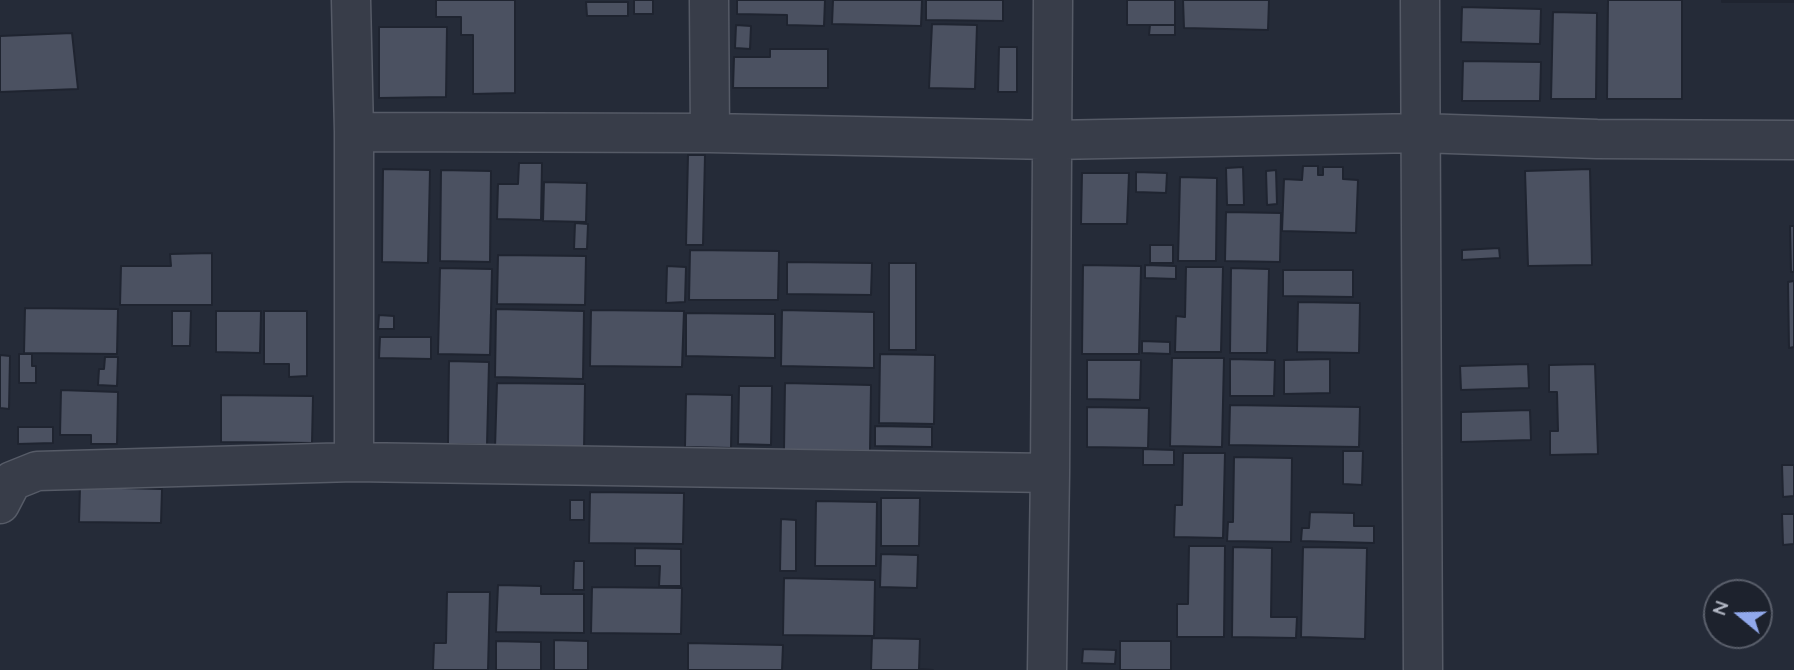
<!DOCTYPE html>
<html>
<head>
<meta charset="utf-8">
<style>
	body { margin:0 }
	#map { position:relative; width:1794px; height:670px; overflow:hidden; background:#252b38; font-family:Quicksand,sans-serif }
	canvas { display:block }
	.north { position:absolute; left:1703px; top:579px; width:70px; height:70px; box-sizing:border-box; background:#1d222d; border:2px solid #595e6a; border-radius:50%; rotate:289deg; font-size:19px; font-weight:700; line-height:28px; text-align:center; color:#b3b8c5 }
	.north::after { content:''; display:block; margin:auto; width:24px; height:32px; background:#91a9ec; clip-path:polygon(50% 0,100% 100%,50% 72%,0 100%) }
</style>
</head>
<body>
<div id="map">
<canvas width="1794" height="670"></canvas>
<div class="north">N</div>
</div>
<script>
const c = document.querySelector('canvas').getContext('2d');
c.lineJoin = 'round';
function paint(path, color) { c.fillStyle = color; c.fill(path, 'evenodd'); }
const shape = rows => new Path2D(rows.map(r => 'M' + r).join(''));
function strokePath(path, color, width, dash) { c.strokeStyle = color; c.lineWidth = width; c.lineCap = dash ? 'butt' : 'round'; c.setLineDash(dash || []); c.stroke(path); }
const building = shape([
	[436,0,515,0,515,93,473,94,473,35,461,35,461,17,436,17,436,0],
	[634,0,653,0,653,14,634,14,634,0],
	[737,0,825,0,824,26,787,25,787,15,737,14,737,0],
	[833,0,922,0,921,26,832,24,833,0],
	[926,0,1003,0,1003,21,926,20,926,0],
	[1127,0,1175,0,1175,25,1127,25,1127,0],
	[1183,0,1269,0,1268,30,1184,28,1183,0],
	[1608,0,1682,0,1682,99,1607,99,1608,0],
	[1722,0,1794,0,1794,2,1722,2,1722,0],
	[586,2,628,2,628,16,587,16,586,2],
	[1462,7,1541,9,1540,44,1461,42,1462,7],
	[1553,12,1597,13,1596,99,1551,99,1553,12],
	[932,24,977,25,975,89,929,88,932,24],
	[736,25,751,26,750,49,735,48,736,25],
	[1150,25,1175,25,1175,35,1149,35,1150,25],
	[379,27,447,27,446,97,379,98,379,27],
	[72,33,78,89,0,92,0,36,72,33],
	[999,47,1017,47,1017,92,998,92,999,47],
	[770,49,828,49,828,88,733,88,734,57,770,57,770,49],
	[1463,61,1541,62,1540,101,1462,101,1463,61],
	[688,155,705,155,703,245,686,245,688,155],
	[519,163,542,163,541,220,497,219,498,184,518,184,519,163],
	[1303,166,1318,166,1318,175,1323,175,1323,167,1343,167,1343,179,1358,180,1356,233,1282,231,1284,179,1302,180,1303,166],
	[1243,167,1244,205,1227,205,1226,168,1243,167],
	[383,169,430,170,428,263,382,262,383,169],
	[1590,169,1592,265,1528,266,1525,171,1590,169],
	[441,170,491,171,490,262,440,261,441,170],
	[1276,170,1277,204,1267,205,1266,171,1276,170],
	[1136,172,1167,173,1166,193,1136,192,1136,172],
	[1082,173,1129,173,1127,224,1081,224,1082,173],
	[1180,177,1217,178,1216,261,1178,261,1180,177],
	[544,182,587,183,586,222,543,221,544,182],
	[1226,212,1281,213,1280,262,1225,261,1226,212],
	[575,223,588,224,587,249,574,249,575,223],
	[1790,226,1794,226,1794,272,1791,272,1790,226],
	[1150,245,1173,245,1173,263,1150,263,1150,245],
	[1499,248,1500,258,1462,260,1462,250,1499,248],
	[690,250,779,251,778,300,689,300,690,250],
	[212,253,212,305,120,305,121,266,171,266,170,254,212,253],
	[498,255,586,256,585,305,497,304,498,255],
	[787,262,872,263,871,295,787,294,787,262],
	[889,263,916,263,916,350,889,350,889,263],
	[1083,265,1141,266,1139,354,1082,354,1083,265],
	[1145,265,1176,266,1176,279,1145,278,1145,265],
	[667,266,686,267,685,302,666,303,667,266],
	[1186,267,1223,267,1221,352,1175,352,1176,316,1185,317,1186,267],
	[440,268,492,269,490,355,438,354,440,268],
	[1231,268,1269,269,1267,353,1230,353,1231,268],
	[1283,270,1353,270,1353,297,1283,296,1283,270],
	[1794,281,1794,347,1789,348,1788,282,1794,281],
	[1298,302,1360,303,1359,353,1297,352,1298,302],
	[25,308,118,309,117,354,24,353,25,308],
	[496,309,584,311,583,379,495,377,496,309],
	[591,310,684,311,682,367,590,366,591,310],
	[782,310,874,312,874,368,781,366,782,310],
	[172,311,191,311,190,346,172,346,172,311],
	[216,311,261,311,260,353,216,352,216,311],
	[264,311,307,311,307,376,289,377,289,364,264,364,264,311],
	[686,313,775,314,775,358,686,356,686,313],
	[379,315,394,316,394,329,378,329,379,315],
	[380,337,431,337,431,359,379,358,380,337],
	[1142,341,1170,342,1170,354,1142,353,1142,341],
	[19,354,32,354,32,366,36,366,36,383,19,383,19,354],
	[880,354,935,355,934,424,879,423,880,354],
	[0,355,10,356,9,409,0,408,0,355],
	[105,357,118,357,117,386,98,385,99,369,104,369,105,357],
	[1172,358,1224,358,1222,447,1170,446,1172,358],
	[1230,359,1275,360,1274,396,1230,396,1230,359],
	[1330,359,1330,393,1284,394,1284,360,1330,359],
	[1087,360,1141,360,1140,400,1087,399,1087,360],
	[449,361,489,362,487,445,448,444,449,361],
	[1528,364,1529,388,1461,390,1460,366,1528,364],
	[1595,364,1598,454,1550,455,1550,431,1558,431,1557,392,1549,392,1549,365,1595,364],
	[497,383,585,384,584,450,495,448,497,383],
	[785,383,871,385,870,451,784,450,785,383],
	[739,386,772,386,771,445,738,444,739,386],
	[61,390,118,392,117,444,91,444,91,435,60,435,61,390],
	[686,394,732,395,731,448,685,447,686,394],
	[221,395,313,396,312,443,221,442,221,395],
	[1230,405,1360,407,1359,447,1229,445,1230,405],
	[1087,407,1149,408,1148,448,1087,447,1087,407],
	[1530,410,1531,440,1461,442,1461,412,1530,410],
	[875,426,932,427,932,447,875,446,875,426],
	[18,427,53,427,53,443,18,444,18,427],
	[1143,449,1174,450,1174,465,1143,465,1143,449],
	[1343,451,1363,451,1362,485,1343,484,1343,451],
	[1183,453,1225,453,1223,538,1174,537,1175,505,1182,505,1183,453],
	[1234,457,1292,458,1291,542,1227,541,1228,522,1233,522,1234,457],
	[1782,465,1794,465,1794,496,1783,497,1782,465],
	[80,487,162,489,161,523,79,522,80,487],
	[590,492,684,493,683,544,589,543,590,492],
	[881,498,920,498,919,546,881,546,881,498],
	[570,500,584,500,584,520,570,520,570,500],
	[816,501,877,502,876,566,815,566,816,501],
	[1310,512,1354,513,1354,526,1374,526,1374,543,1301,541,1302,528,1309,528,1310,512],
	[1782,514,1794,514,1794,544,1783,545,1782,514],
	[781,519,796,520,796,571,780,571,781,519],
	[1189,546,1225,546,1224,637,1177,637,1177,604,1188,604,1189,546],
	[1233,547,1272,548,1271,617,1297,617,1296,638,1232,637,1233,547],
	[1303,547,1367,548,1365,639,1301,637,1303,547],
	[635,548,681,549,681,586,659,586,660,566,635,566,635,548],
	[881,554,918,555,917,588,880,587,881,554],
	[574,561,584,561,584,590,573,590,574,561],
	[784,578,875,580,874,636,783,635,784,578],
	[498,585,541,586,541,594,584,594,584,633,496,632,498,585],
	[592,587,682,588,681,634,591,633,592,587],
	[447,592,490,592,488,670,433,670,434,643,446,643,447,592],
	[872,638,920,639,919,669,933,670,871,670,872,638],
	[554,640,588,641,588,670,554,670,554,640],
	[496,641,541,642,541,670,496,670,496,641],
	[1120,641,1171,641,1171,670,1120,670,1120,641],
	[688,643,783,645,782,670,688,670,688,643],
	[1083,649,1116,650,1115,664,1082,663,1083,649]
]);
const street = shape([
	[351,0,354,132,354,462],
	[709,0,710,133],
	[1420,0,1423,670],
	[354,132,710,133,1052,140,1420,133,1597,139,1794,140],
	[0,504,12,481,37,471,354,462,1050,473],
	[1047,670,1050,473,1053,0]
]);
paint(building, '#4b5161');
strokePath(building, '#1f2430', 2);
strokePath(street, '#565b67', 41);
strokePath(street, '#383d49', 38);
</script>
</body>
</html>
